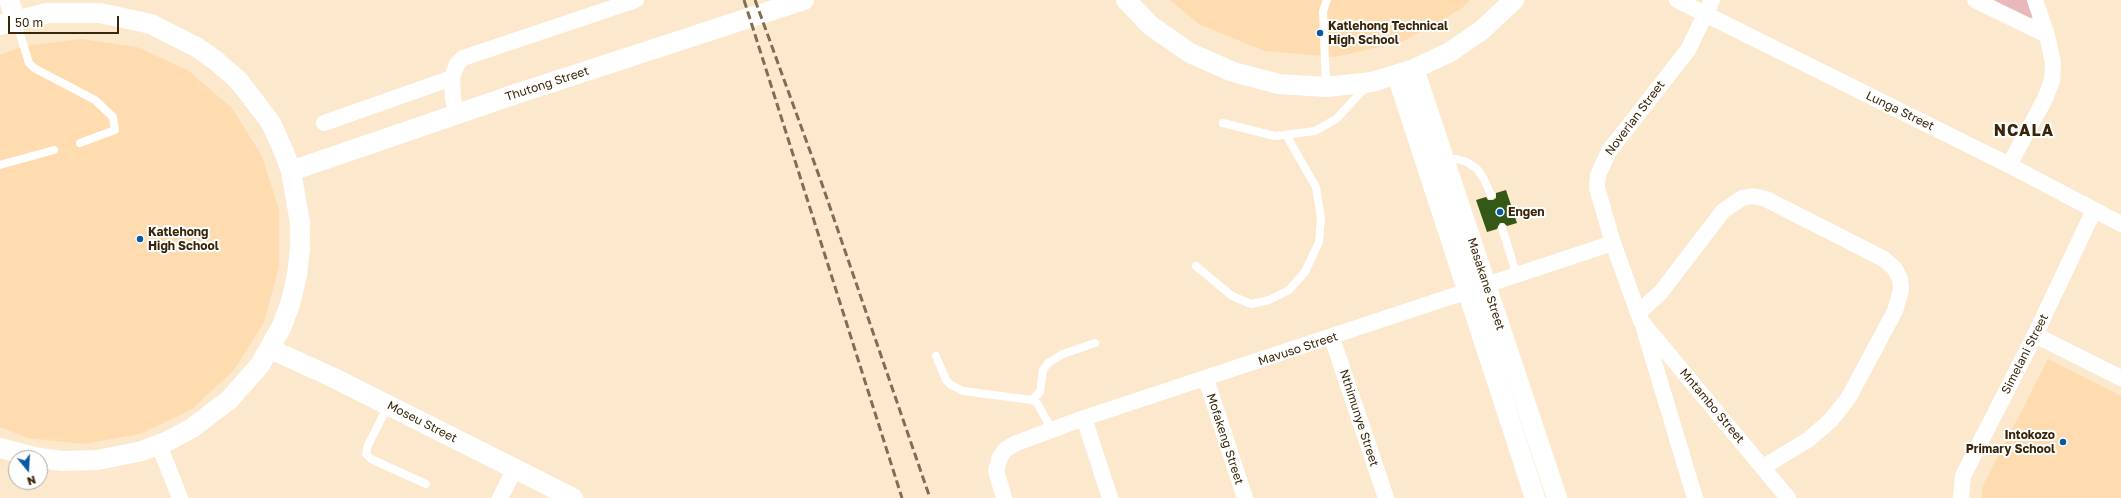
<!DOCTYPE html>
<html>
<head>
<meta charset="utf-8">
<style>
	body { margin:0 }
	#map { position:relative; width:2121px; height:498px; overflow:hidden; background:#fce8cd; font-family:"Golos Text",sans-serif }
	canvas { display:block }
	.north { position:absolute; left:8px; top:450px; width:40px; height:40px; box-sizing:border-box; background:#fff; border:1px solid #b0a89c; border-radius:50%; rotate:162deg; font-size:11px; font-weight:700; line-height:16px; text-align:center; color:#392608 }
	.north::after { content:''; display:block; margin:auto; width:14px; height:18px; background:#0659a7; clip-path:polygon(50% 0,100% 100%,50% 72%,0 100%) }
	.scale { position:absolute; left:8px; top:16px; width:111px; height:18px; box-sizing:border-box; border:2px solid #392608; border-top:0; padding-left:5px; font-size:12px; line-height:14px; white-space:nowrap; color:#392608; -webkit-text-stroke:3px #fff; paint-order:stroke }
</style>
</head>
<body>
<div id="map">
<canvas width="2121" height="498"></canvas>
<div class="north">N</div>
<div class="scale">50 m</div>
</div>
<script>
const c = document.querySelector('canvas').getContext('2d');
c.lineJoin = 'round';
function paint(path, color) { c.fillStyle = color; c.fill(path, 'evenodd'); }
const shape = rows => new Path2D(rows.map(r => 'M' + r).join(''));
function strokePath(path, color, width, dash) { c.strokeStyle = color; c.lineWidth = width; c.lineCap = dash ? 'butt' : 'round'; c.setLineDash(dash || []); c.stroke(path); }
function write(font, color, halo, rows, align = 'center') {
  c.font = font + ' "Golos Text",sans-serif'; c.lineWidth = 4; c.setLineDash([]); c.textBaseline = 'middle'; c.strokeStyle = halo; c.fillStyle = color; for (const [text, x, y, turn = 0] of rows) {
    c.save(); c.translate(x, y); c.rotate((+turn || 0) * Math.PI / 180); c.textAlign = isNaN(turn) ? turn : align; if (halo) c.strokeText(text, 0, 0); c.fillText(text, 0, 0); c.restore();
  }
}
const built = shape([
	[1170,0,1470,0,1461,9,1402,42,1335,57,1264,51,1199,24],
	[81,39,137,47,189,71,232,108,262,156,279,210,279,267,264,322,234,370,192,409,140,434,84,444,28,438,0,427,0,55,24,46],
	[2048,359,2121,396,2121,498,1982,498,1982,488]
]);
const green = shape([
	[1986,0,2030,0,2033,17,2029,19]
]);
const building = shape([
	[1506,190,1517,223,1507,226,1504,223,1500,223,1497,229,1487,232,1476,200,1486,197,1488,200,1493,200,1496,198,1496,193]
]);
const service = shape([
	[16,21,29,63,34,68,95,100,113,117,115,130,80,143],
	[1326,87,1323,11,1327,0],
	[1223,123,1275,136,1315,131,1336,119,1367,86],
	[1445,160,1456,159,1467,162,1477,169,1484,179,1491,195],
	[0,165,54,150],
	[1502,228,1517,276],
	[1196,266,1232,296,1251,304,1269,300,1289,290,1305,272,1319,242,1321,218,1316,187,1286,135],
	[936,356,946,380,951,385,963,391,1032,400,1037,403,1052,430],
	[1032,400,1040,392,1043,370,1048,363,1063,354,1095,343],
	[388,406,368,445,366,454,371,459,426,484]
]);
const minor = shape([
	[1677,0,2009,165,2121,224],
	[1712,0,1688,50,1609,151,1598,175,1597,188,1613,243,1641,321,1788,498],
	[1975,0,2047,35],
	[457,114,453,99,452,78,457,64,463,58,636,0],
	[324,123,452,78],
	[2009,165,2045,99,2052,80,2053,63,2047,35,2035,0],
	[1638,313,1661,292,1723,211,1742,198,1753,196,1766,199,1884,259,1895,269,1900,279,1901,290,1895,311,1849,397,1831,420,1808,440,1763,467],
	[1644,329,1695,498],
	[2035,335,2121,378],
	[1332,338,1386,498],
	[1206,379,1245,498],
	[1084,418,1110,498],
	[159,445,180,498],
	[500,498,515,469],
	[1004,498,996,470,1000,457,1005,450,1014,444,1084,418,1613,243],
	[1961,498,1963,476,2035,335,2094,210]
]);
const tertiary = shape([
	[9,0,16,20],
	[1126,0,1151,26,1190,53,1233,72,1279,84,1326,87,1372,82,1414,69,1450,52,1482,30,1514,0],
	[0,25,47,13,100,13,151,24,198,48,215,60,239,81,271,123,284,152,291,171,300,223,300,249,297,275,291,301,282,326,260,365,229,400,192,428,168,441,142,451,98,460,62,461,40,458],
	[1414,69,1557,498],
	[1397,75,1535,498],
	[291,171,516,94,804,0],
	[270,349,332,377,573,498],
	[0,448,38,458]
]);
const rail = shape([
	[744,0,902,498],
	[755,0,822,184,930,498]
]);
const markers = [
	[1320,33,4,"#0659a7"],
	[1500,212,4,"#0659a7"],
	[140,239,4,"#0659a7"],
	[2063,442,4,"#0659a7"]
];
const poiNames = [
	["Katlehong Technical",1328,26],
	["High School",1328,40],
	["Engen",1508,212],
	["Katlehong",148,232],
	["High School",148,246],
	["Intokozo",2055,435,"right"],
	["Primary School",2055,449,"right"]
];
const streetNames = [
	["Thutong Street",547,84,-18],
	["Lunga Street",1900,111,26],
	["Noverian Street",1635,118,-53],
	["Masakane Street",1486,284,72],
	["Mavuso Street",1298,349,-18],
	["Simelani Street",2025,354,-63],
	["Mntambo Street",1712,406,50],
	["Nthimunye Street",1359,418,72],
	["Moseu Street",422,422,27],
	["Mofakeng Street",1225,439,72]
];
const districtNames = [
	["NCALA",2024,131]
];
paint(built, '#fedcb0');
paint(green, '#e8b8bb');
paint(building, '#345916');
strokePath(service, '#fff', 8);
strokePath(minor, '#fff', 16);
strokePath(tertiary, '#fff', 20);
strokePath(rail, '#816e51', 3, [8, 4]);
for (const [x, y, r, color] of markers) { const dot = new Path2D(); dot.arc(x, y, r, 0, 2 * Math.PI); c.fillStyle = color; c.fill(dot); strokePath(dot, '#fff', 1.5); }
write('bold 12px', '#392608', '#fff', poiNames, 'left');
write('12px', '#392608', '#fff', streetNames);
c.letterSpacing = '1px';
write('bold 16px', '#392608', '#fff', districtNames);
c.letterSpacing = '0px';
</script>
</body>
</html>
